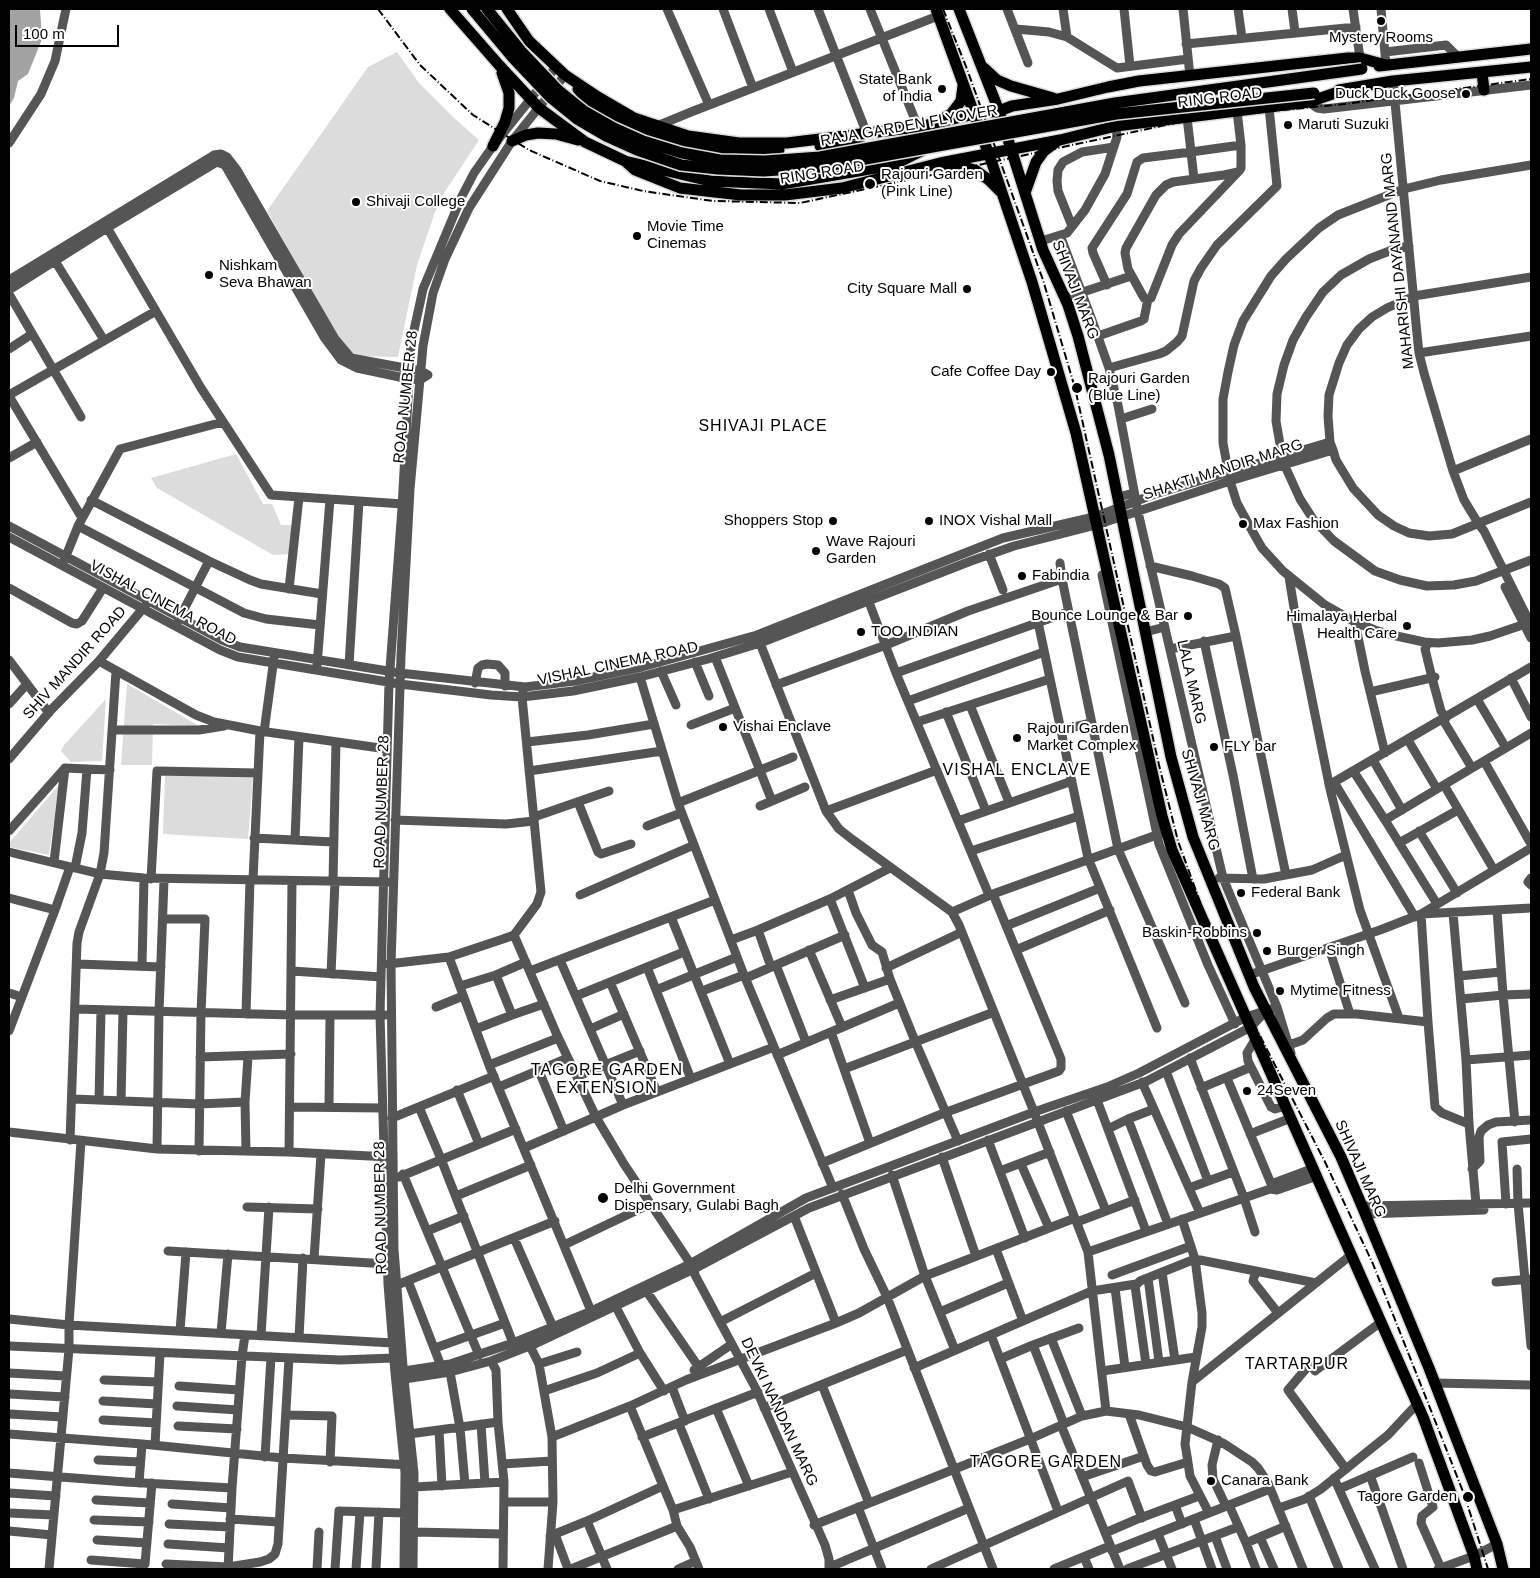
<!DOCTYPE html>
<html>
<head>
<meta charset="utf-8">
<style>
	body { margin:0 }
	#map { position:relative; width:1540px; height:1578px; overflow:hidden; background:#fff; font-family:Arial,sans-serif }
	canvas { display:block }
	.frame { position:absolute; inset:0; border:10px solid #000; pointer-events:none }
	.scale { position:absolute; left:15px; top:25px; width:104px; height:22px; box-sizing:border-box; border:2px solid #000; border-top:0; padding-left:6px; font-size:15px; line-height:18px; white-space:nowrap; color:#000; -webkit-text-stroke:4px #fff; paint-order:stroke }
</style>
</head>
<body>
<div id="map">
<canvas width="1540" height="1578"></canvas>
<div class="frame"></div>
<div class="scale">100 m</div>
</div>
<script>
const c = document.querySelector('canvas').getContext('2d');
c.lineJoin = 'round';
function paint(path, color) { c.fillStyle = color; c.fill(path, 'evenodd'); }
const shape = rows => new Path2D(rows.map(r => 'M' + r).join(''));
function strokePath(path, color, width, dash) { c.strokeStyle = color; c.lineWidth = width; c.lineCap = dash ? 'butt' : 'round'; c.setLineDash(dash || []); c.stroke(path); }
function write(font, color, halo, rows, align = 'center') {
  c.font = font + ' Arial,sans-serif'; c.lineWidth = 4; c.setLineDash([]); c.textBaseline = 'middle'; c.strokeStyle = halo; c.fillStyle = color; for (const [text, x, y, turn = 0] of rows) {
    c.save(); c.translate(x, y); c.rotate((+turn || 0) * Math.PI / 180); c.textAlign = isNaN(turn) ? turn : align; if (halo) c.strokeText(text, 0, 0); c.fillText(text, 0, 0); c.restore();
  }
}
const green = shape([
	[397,52,419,83,453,117,479,140,444,193,435,212,417,265,398,357,355,356,349,352,338,338,267,211,368,67],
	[236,454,263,504,272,504,281,525,294,525,292,554,273,555,157,488,151,478],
	[127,684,199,726,153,724,152,765,121,765],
	[106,699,102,761,71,762,61,751,64,745],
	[165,774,253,778,248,839,163,834],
	[59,785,49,855,9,847,9,843]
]);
const water = shape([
	[9,9,40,9,42,39,28,74,18,81,14,98,9,106]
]);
const minor = shape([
	[667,9,709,105],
	[723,9,753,88],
	[769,9,793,72],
	[818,9,867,134],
	[870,9,918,127],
	[1007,9,1028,63],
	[1063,9,1067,37],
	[1124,9,1130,66],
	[1183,9,1190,76],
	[1238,9,1242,38],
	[1292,9,1295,32],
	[1353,9,1360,58],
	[1381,9,1386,65],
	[1016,29,1049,32,1067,37,1117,68,1188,59],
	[1186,44,1356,27],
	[1385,52,1446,45,1458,57],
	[1393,81,1417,334,1419,353,1424,373,1453,471,1464,500,1478,523,1484,531,1531,625],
	[1309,102,1317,108,1324,109,1531,85],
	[1237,111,1241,145,1241,168,1240,170,1179,234,1172,245,1151,298,1147,300,1144,298,1128,269,1125,253,1126,248,1156,195,1166,185,1173,182,1224,175,1238,172],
	[657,126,691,112,938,16],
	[9,143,41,94,55,61,66,9],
	[1531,165,1441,180,1404,189,1338,215,1319,228,1286,259,1271,276,1243,321,1234,345,1228,372,1223,399,1223,443,1230,481,1237,503,1250,527,1262,548,1283,571,1325,605,1355,622,1375,630,1392,635,1424,642,1438,643,1472,640,1490,636,1531,622],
	[1194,179,1191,152,1241,145],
	[105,224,201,388,271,495,403,504],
	[1072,226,1058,191,1057,181,1058,170,1063,162,1082,152,1114,147],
	[1060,235,1092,320,1109,368,1118,405,1138,512,1223,878,1277,1007,1291,1053],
	[1041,241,1067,233,1085,210,1105,174,1117,137,1116,126],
	[55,261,104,340],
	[1531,277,1414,296,1387,308,1372,317,1359,329,1347,345,1339,363,1329,395,1328,416,1330,442,1333,450,1336,460,1353,488,1378,515,1394,526,1409,533,1429,536,1452,534,1531,502],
	[9,280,214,155,221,154,227,157,237,170,335,339,351,358,421,371,428,375,420,380,409,379,357,368,341,360,324,337,229,172,225,165,217,162,107,228,9,290],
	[1107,285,1093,253,1092,248,1127,194,1137,162,1143,158,1191,152,1187,117],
	[9,294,81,417],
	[1065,298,1131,276],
	[1098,336,1141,321,1144,319,1148,299],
	[9,349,32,334],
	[1419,353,1531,336],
	[1109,368,1159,354,1166,351,1177,342,1182,336,1194,281,1201,268,1217,245,1277,186,1269,107],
	[9,395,156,311],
	[9,396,82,518],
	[1121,419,1152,409],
	[1282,456,1276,421,1277,394,1284,365,1293,340,1306,317,1323,292,1341,275,1369,259,1392,250,1409,246],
	[9,458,37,442],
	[1284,464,1300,499,1313,519,1334,541,1375,571,1400,580,1427,586,1454,585,1476,581,1531,560],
	[1453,471,1531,439],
	[1118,497,1134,493],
	[91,500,209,561,250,580,261,584,322,594],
	[9,526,222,640,240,647,400,673,525,687,575,681,642,667,757,635,1003,538,1094,517,1155,494,1330,442],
	[78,526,244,613,266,619,320,625],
	[9,537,220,650,238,657,400,684,491,695,522,697,573,691,640,677,708,659,760,643,971,561,1014,546,1096,525,1230,481,1333,450],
	[989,554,1003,590],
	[64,561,78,526,120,449,223,422],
	[1060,563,1062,579],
	[1150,566,1192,576,1219,584,1225,588,1236,636],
	[1102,575,1159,844,1208,965,1235,1024],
	[1289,577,1296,620,1330,789,1360,910,1399,1018],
	[1505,587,1531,638],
	[9,588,72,623,77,624,82,621,103,588],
	[289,589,299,497],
	[867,597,896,673,989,895],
	[1038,622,1088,858,1157,1028],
	[1355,622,1365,671,1385,753],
	[177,623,209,561],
	[1145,632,1165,627],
	[758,638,826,811,839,829,853,840,952,912,959,925,1034,1112,1088,1252,1106,1411],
	[1204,641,1233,775,1253,879],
	[1427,645,1425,649,1432,678,1441,711,1446,718],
	[1170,649,1236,636,1286,875],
	[715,657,772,801],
	[9,660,49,713],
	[99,661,196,715,214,722,260,731,387,749],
	[695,662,709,696],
	[349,665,359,501],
	[317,666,330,499],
	[661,671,676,705],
	[896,673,1068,612],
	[640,677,678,803,744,975,833,1188],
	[1511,678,1531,717],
	[475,683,478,668,482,665,487,664,498,665,505,673,505,686],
	[776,685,886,645,968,611,1062,579,1118,849,1185,1003],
	[1370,692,1435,677],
	[1477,699,1506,748],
	[908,701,1044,652],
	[9,704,27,684],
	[970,705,1009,802],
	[946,712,986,811],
	[1443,720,1472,768],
	[917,722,1050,679],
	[691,725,735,708],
	[113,730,199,730,224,726],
	[1061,730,1091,723],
	[264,732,274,658],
	[1408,740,1437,789],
	[527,742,588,735,654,724],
	[9,759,51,710,99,661,145,606],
	[1373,760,1402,810],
	[1484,761,1531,844],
	[529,771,662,751],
	[1354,772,1385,820],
	[1334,782,1415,917],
	[1329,785,1531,667],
	[1444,785,1494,870],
	[578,802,598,852,601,854,631,844],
	[678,803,793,757],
	[760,806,805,787],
	[826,811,937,770],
	[534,817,609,791],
	[395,820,506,824,534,821],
	[958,821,1072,781],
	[647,826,681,813],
	[9,831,65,768],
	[1419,831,1457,893],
	[254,838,333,842],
	[295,840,299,737],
	[1399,843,1458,810],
	[971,851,1079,816],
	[9,852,100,874,144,878,388,882],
	[54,862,65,768,110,770],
	[75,868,82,833,87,769],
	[1219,878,1264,879,1312,870,1346,855],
	[1531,878,1528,882,1531,885],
	[151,879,157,771,257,773],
	[253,880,260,731],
	[333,881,336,742],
	[848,890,856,913,872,945,882,952,890,979,915,1041,958,1141],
	[580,895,694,845],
	[9,898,55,910],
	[830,899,865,988],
	[1437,904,1385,820,1531,733],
	[1497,910,1503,995,1515,1122],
	[952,912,993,894,1162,833],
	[1453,913,1466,1060,1469,1124,1476,1204],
	[671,917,730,1064],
	[163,919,205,919,201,1013,199,1151],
	[1006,926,1100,888],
	[758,930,771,967],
	[514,935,557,1035,596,1117,624,1164,694,1269,695,1275,756,1389,825,1545,829,1559,829,1569],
	[731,940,758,930,830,899,890,868],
	[1329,948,1350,1014],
	[809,950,842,1027],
	[1016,950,1110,910],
	[449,957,489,1065,591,1311],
	[560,960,623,1105],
	[77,964,161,967],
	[388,964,449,957,503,939,514,935,537,904,541,892,522,697,523,692],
	[776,965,806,1042],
	[142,966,144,878],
	[647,967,691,1079],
	[886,968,962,932],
	[292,971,381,977],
	[530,971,715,900],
	[331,974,335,881],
	[1249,975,1380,930,1421,914,1531,908],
	[1459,976,1501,972],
	[746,978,845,935],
	[610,982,657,1092],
	[460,986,496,975],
	[656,990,737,957],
	[702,991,744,975],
	[9,993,22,997],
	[576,996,684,952],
	[1461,999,1503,995,1531,994],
	[830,1000,890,979],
	[436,1007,463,996],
	[76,1009,292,1015,385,1015],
	[246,1014,250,880],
	[512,1015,544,1004],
	[1428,1022,1421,914,1531,848],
	[476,1029,512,1015,496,975,526,962],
	[590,1029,624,1014],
	[9,1031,55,910,70,867],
	[1256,1038,1247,1053,1248,1061,1271,1107,1275,1109,1286,1106],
	[1289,1045,1303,1040,1327,1018,1334,1014,1357,1014,1428,1022,1435,1107,1442,1113,1469,1124],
	[777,1055,831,1032],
	[200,1057,291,1054],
	[1190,1058,1244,1198,1255,1232],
	[1466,1060,1531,1055],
	[489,1065,558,1038],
	[844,1069,831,1032,899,1003],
	[539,1071,564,1131],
	[1166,1071,1208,1181],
	[578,1076,640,1051],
	[1227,1078,1272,1186],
	[1142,1082,1200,1213],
	[499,1087,568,1058],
	[1201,1088,1251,1067],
	[457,1090,479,1144],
	[73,1099,199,1104,245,1102],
	[99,1100,101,1010],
	[1097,1100,1146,1231],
	[121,1101,123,1011],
	[290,1107,382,1108],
	[329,1107,330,1015],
	[419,1107,441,1159,513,1343],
	[1154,1109,1128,1119,1168,1224],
	[1066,1111,1106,1211],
	[392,1118,494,1076],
	[1108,1129,1128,1119],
	[9,1132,157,1149,289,1152,390,1157],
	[1250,1134,1291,1118],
	[70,1140,77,943,79,932,100,874,104,853,116,671],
	[988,1140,1025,1238],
	[870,1143,844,1069,994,1012],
	[524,1148,623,1105,774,1047],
	[157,1149,159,1012,164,880],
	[246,1151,245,1102,248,1057],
	[289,1152,292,881],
	[942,1157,976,1256],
	[822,1163,944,1113,1059,1071,1061,1068,1061,1059,993,894],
	[1021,1164,1049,1228],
	[1472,1169,1480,1161,1479,1137,1481,1131,1488,1125,1496,1122,1531,1120],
	[1517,1169,1518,1203,1531,1346],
	[1000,1171,1050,1152],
	[403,1174,479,1355],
	[892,1175,925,1276,955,1350],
	[399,1177,516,1129],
	[1189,1188,1233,1172],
	[1270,1189,1274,1183,1314,1168],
	[842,1194,864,1249,887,1297,993,1569],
	[456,1196,531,1165],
	[1506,1204,1502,1142,1531,1139],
	[1362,1206,1531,1203],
	[247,1207,318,1209],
	[1365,1214,1484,1210],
	[794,1216,836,1323],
	[1182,1219,1195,1259,1202,1313,1202,1327,1192,1382],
	[1077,1222,1135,1200],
	[427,1231,464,1216],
	[514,1238,553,1327],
	[564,1245,650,1204],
	[996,1249,1023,1321],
	[168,1251,388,1264],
	[1088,1252,1270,1189,1277,1190,1317,1176],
	[314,1259,321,1154],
	[1256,1271,1253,1281,1278,1313],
	[1162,1272,1175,1360],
	[1112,1275,1191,1246],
	[1148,1278,1159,1362],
	[408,1281,441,1366],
	[1496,1282,1531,1279],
	[397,1285,555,1221],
	[1115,1288,1125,1367],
	[647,1292,698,1366],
	[616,1307,640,1353,664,1391],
	[940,1312,1008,1283],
	[9,1319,69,1325,81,1141],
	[720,1322,816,1273],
	[180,1331,186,1252],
	[221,1333,228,1254],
	[991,1335,1058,1511],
	[261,1336,269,1207],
	[299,1338,303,1258],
	[1051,1338,1082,1416],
	[1033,1345,1079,1328],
	[9,1346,340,1360,394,1358],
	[530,1346,539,1364],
	[435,1348,505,1323],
	[1000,1359,1033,1345,1064,1424],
	[491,1361,496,1370,498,1422,504,1482,503,1569],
	[1146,1364,1135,1286,1140,1281,1195,1259,1316,1283],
	[914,1368,1092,1291,1136,1284],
	[694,1370,732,1344],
	[1102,1371,1196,1357],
	[397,1372,450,1364,513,1343,587,1313,690,1264,806,1198,1034,1112,1107,1087,1139,1073,1246,1017,1277,1007],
	[450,1372,460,1428,465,1484],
	[9,1373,66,1376],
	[104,1380,158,1382],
	[398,1380,450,1372,491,1361,537,1343,694,1269,809,1208,1147,1081,1251,1027,1264,1013],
	[1434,1383,1531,1385],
	[822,1385,869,1503],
	[179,1386,239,1390],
	[672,1387,685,1421],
	[544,1391,597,1373,640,1353],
	[9,1394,65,1397],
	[103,1401,157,1404],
	[177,1406,238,1410],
	[630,1406,686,1380,836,1323,859,1313,925,1276,1075,1218],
	[716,1408,749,1486],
	[764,1408,907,1350],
	[9,1414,63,1417],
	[1129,1414,1147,1465,1151,1471,1155,1472,1188,1462],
	[286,1415,332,1416,330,1462],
	[103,1420,156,1423],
	[481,1424,485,1483],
	[679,1424,709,1499],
	[1061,1425,1120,1569],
	[178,1426,237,1429],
	[439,1430,442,1486],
	[9,1434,142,1444,283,1458,410,1465],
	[409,1434,498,1422],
	[552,1437,630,1406,673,1510,677,1526,690,1547,699,1569],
	[642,1437,758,1392],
	[1218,1440,1212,1465,1213,1479,1226,1506],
	[155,1445,160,1353],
	[265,1457,271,1357],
	[98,1460,140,1462],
	[1419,1463,1433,1507,1422,1516,1421,1523,1441,1568],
	[502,1464,552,1461],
	[1346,1469,1288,1390,1310,1364,1315,1371,1381,1322],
	[9,1473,126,1482,232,1488],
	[1370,1475,1403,1569],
	[1082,1477,1144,1456],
	[1334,1478,1375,1569],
	[139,1483,142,1444],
	[414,1487,504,1482],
	[1339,1489,1413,1457],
	[9,1493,56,1496],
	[1309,1496,1339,1569],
	[96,1500,150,1503],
	[504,1502,553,1502],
	[172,1504,231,1508],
	[1175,1505,1182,1524],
	[1229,1505,1246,1543,1286,1526],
	[858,1507,882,1569],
	[1279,1508,1305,1499,1321,1489,1388,1435,1417,1404],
	[673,1510,792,1472],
	[9,1513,54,1515],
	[1209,1513,1190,1476,1187,1456,1185,1444,1192,1382,1351,1255],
	[230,1519,279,1522],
	[1194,1519,1212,1569],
	[94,1520,149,1522],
	[587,1521,607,1569],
	[169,1524,230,1527],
	[814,1525,1030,1439,1082,1416,1106,1411,1139,1415,1187,1427,1223,1443,1252,1462,1258,1468,1268,1483,1303,1569],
	[9,1531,52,1535],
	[414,1532,503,1534],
	[1105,1533,1135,1520,1199,1496],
	[555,1534,568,1569],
	[1158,1534,1172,1569],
	[550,1536,587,1521,663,1486],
	[1215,1536,1227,1569],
	[1260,1537,1274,1569],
	[97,1540,147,1543],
	[1246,1543,1256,1569],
	[168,1544,229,1548],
	[1112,1551,1270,1489],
	[1084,1557,1089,1569],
	[91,1560,145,1564,152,1483],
	[166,1564,228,1567,260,1562,269,1559,275,1554,278,1544,289,1358],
	[830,1567,969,1508],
	[49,1569,69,1349,69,1325,393,1343],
	[228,1569,232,1488,242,1356,245,1335],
	[317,1569,319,1532],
	[335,1569,339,1511,405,1513],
	[356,1569,360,1512],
	[376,1569,379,1512],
	[404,1569,405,1472,395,1373,388,1284,380,1015,389,682,402,508,411,344,423,289,461,198,474,173,493,146,556,67],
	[413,1569,414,1473,404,1379,394,1249,391,964,401,656,410,489,423,346,433,293,445,259,469,208,512,141,565,75],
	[548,1569,553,1502,552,1437,539,1364,577,1352],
	[571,1569,677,1526],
	[678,1569,696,1561],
	[931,1569,1128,1481,1142,1518],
	[1054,1569,1110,1546],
	[1127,1569,1238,1527],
	[1438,1569,1474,1556,1497,1544]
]);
const major = shape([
	[450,9,499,65,539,108,585,142,625,161,635,170,680,188,741,195,785,195,842,188,940,163,1060,140,1116,126,1309,102,1347,89],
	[507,9,529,41,565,75,598,97,634,118,688,136,739,143,787,143,918,127,975,114,999,111,1012,106,1058,99,1108,87,1139,81,1348,58,1360,58,1386,65],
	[936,9,992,163,1032,282,1076,433,1162,816,1172,850,1423,1417,1474,1556,1477,1569],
	[959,9,999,111,1043,250,1068,305,1078,336,1109,455,1171,757,1193,837,1254,987,1341,1157,1362,1206,1429,1368,1497,1544,1503,1569],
	[1379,66,1531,49],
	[984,68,997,80,1011,86,1053,98],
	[1482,72,1484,90],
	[578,89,589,102,613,116,666,139,697,146,728,151,779,150],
	[1339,90,1393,81,1531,67],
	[942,119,951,114,961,101,963,86],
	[512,141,526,135,538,133,556,134,578,140],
	[493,146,505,122,509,108,509,93,502,73],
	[820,146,835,145,863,147],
	[629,162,710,181,782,184,893,165,921,151],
	[946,165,960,166,975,170,989,180,1000,191],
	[1025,193,1036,162,1044,151,1056,142]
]);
const rail = shape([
	[378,9,420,65,473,115,529,150,600,181,643,191,713,201,800,203,1199,118,1345,104,1531,79],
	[943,9,967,69,1043,280,1075,388,1159,765,1178,841,1204,913,1242,1001,1325,1162,1373,1264,1464,1494,1488,1569]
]);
const majorBridge = shape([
	[472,9,513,58,550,97,577,119,606,136,637,150,681,165,718,169,764,171,821,167,1116,114,1314,93],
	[487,9,521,51,558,90,584,111,614,128,643,141,682,153,720,160,765,161,820,157,1115,103,1362,69]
]);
const markers = [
	[1381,21,5,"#000"],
	[942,89,5,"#000"],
	[1466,94,5,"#000"],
	[1288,125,5,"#000"],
	[870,184,6,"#000"],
	[356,202,5,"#000"],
	[637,236,5,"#000"],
	[209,275,5,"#000"],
	[967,289,5,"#000"],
	[1051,372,5,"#000"],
	[1077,388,6,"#000"],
	[833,521,5,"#000"],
	[929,521,5,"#000"],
	[1243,524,5,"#000"],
	[816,551,5,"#000"],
	[1022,576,5,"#000"],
	[1188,616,5,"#000"],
	[1407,626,5,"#000"],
	[861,632,5,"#000"],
	[723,727,5,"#000"],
	[1017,738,5,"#000"],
	[1214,747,5,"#000"],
	[1241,893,5,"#000"],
	[1257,933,5,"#000"],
	[1267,951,5,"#000"],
	[1280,991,5,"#000"],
	[1247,1091,5,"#000"],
	[603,1198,6,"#000"],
	[1211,1481,5,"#000"],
	[1468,1497,6,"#000"]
];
const poiNames = [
	["Mystery Rooms",1381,38,"center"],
	["State Bank",932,80,"right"],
	["of India",932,97,"right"],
	["Duck Duck Goose",1456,94,"right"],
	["Maruti Suzuki",1298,125],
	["Rajouri Garden",881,175],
	["(Pink Line)",881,192],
	["Shivaji College",366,202],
	["Movie Time",647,227],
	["Cinemas",647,244],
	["Nishkam",219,266],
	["Seva Bhawan",219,283],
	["City Square Mall",957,289,"right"],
	["Cafe Coffee Day",1041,372,"right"],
	["Rajouri Garden",1088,379],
	["(Blue Line)",1088,396],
	["Shoppers Stop",823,521,"right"],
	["INOX Vishal Mall",939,521],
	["Max Fashion",1253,524],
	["Wave Rajouri",826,542],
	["Garden",826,559],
	["Fabindia",1032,576],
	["Bounce Lounge & Bar",1178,616,"right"],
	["Himalaya Herbal",1397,617,"right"],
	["Health Care",1397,634,"right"],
	["TOO INDIAN",871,632],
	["Vishai Enclave",733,727],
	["Rajouri Garden",1027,729],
	["Market Complex",1027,746],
	["FLY bar",1224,747],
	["Federal Bank",1251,893],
	["Baskin-Robbins",1247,933,"right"],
	["Burger Singh",1277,951],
	["Mytime Fitness",1290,991],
	["24Seven",1257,1091],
	["Delhi Government",614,1189],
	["Dispensary, Gulabi Bagh",614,1206],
	["Canara Bank",1221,1481],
	["Tagore Garden",1457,1497,"right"]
];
const streetNames = [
	["RING ROAD",1220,98,-7],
	["RAJA GARDEN FLYOVER",909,126,-10],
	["RING ROAD",822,173,-9],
	["MAHARISHI DAYANAND MARG",1398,261,-96],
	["SHIVAJI MARG",1075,290,69],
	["ROAD NUMBER 28",406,397,-84],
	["SHAKTI MANDIR MARG",1223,470,-18],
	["VISHAL CINEMA ROAD",163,603,28],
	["SHIV MANDIR ROAD",75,663,-48],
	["VISHAL CINEMA ROAD",618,664,-12],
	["LALA MARG",1191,682,77],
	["SHIVAJI MARG",1200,800,74],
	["ROAD NUMBER 28",382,802,-88],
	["SHIVAJI MARG",1360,1169,66],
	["ROAD NUMBER 28",381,1208,-91],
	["DEVKI NANDAN MARG",779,1412,65]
];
const neighbourhoodNames = [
	["SHIVAJI PLACE",763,427],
	["VISHAL ENCLAVE",1017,771],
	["TAGORE GARDEN",607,1071],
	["EXTENSION",607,1089],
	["TARTARPUR",1297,1365],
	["TAGORE GARDEN",1046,1463]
];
paint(green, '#dcdcdc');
paint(water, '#a3a3a3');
strokePath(major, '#dbdbdb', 14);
strokePath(minor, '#555', 9);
strokePath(major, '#000', 11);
strokePath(rail, '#000', 2, [8, 2.5, 1, 2.5]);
strokePath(majorBridge, '#dbdbdb', 14, []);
strokePath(majorBridge, '#000', 11);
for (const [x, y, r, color] of markers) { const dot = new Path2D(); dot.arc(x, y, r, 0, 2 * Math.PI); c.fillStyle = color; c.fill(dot); strokePath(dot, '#fff', 2); }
write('15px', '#000', '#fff', poiNames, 'left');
write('15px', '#000', '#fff', streetNames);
c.letterSpacing = '1px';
write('16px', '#000', '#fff', neighbourhoodNames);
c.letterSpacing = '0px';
</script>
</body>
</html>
